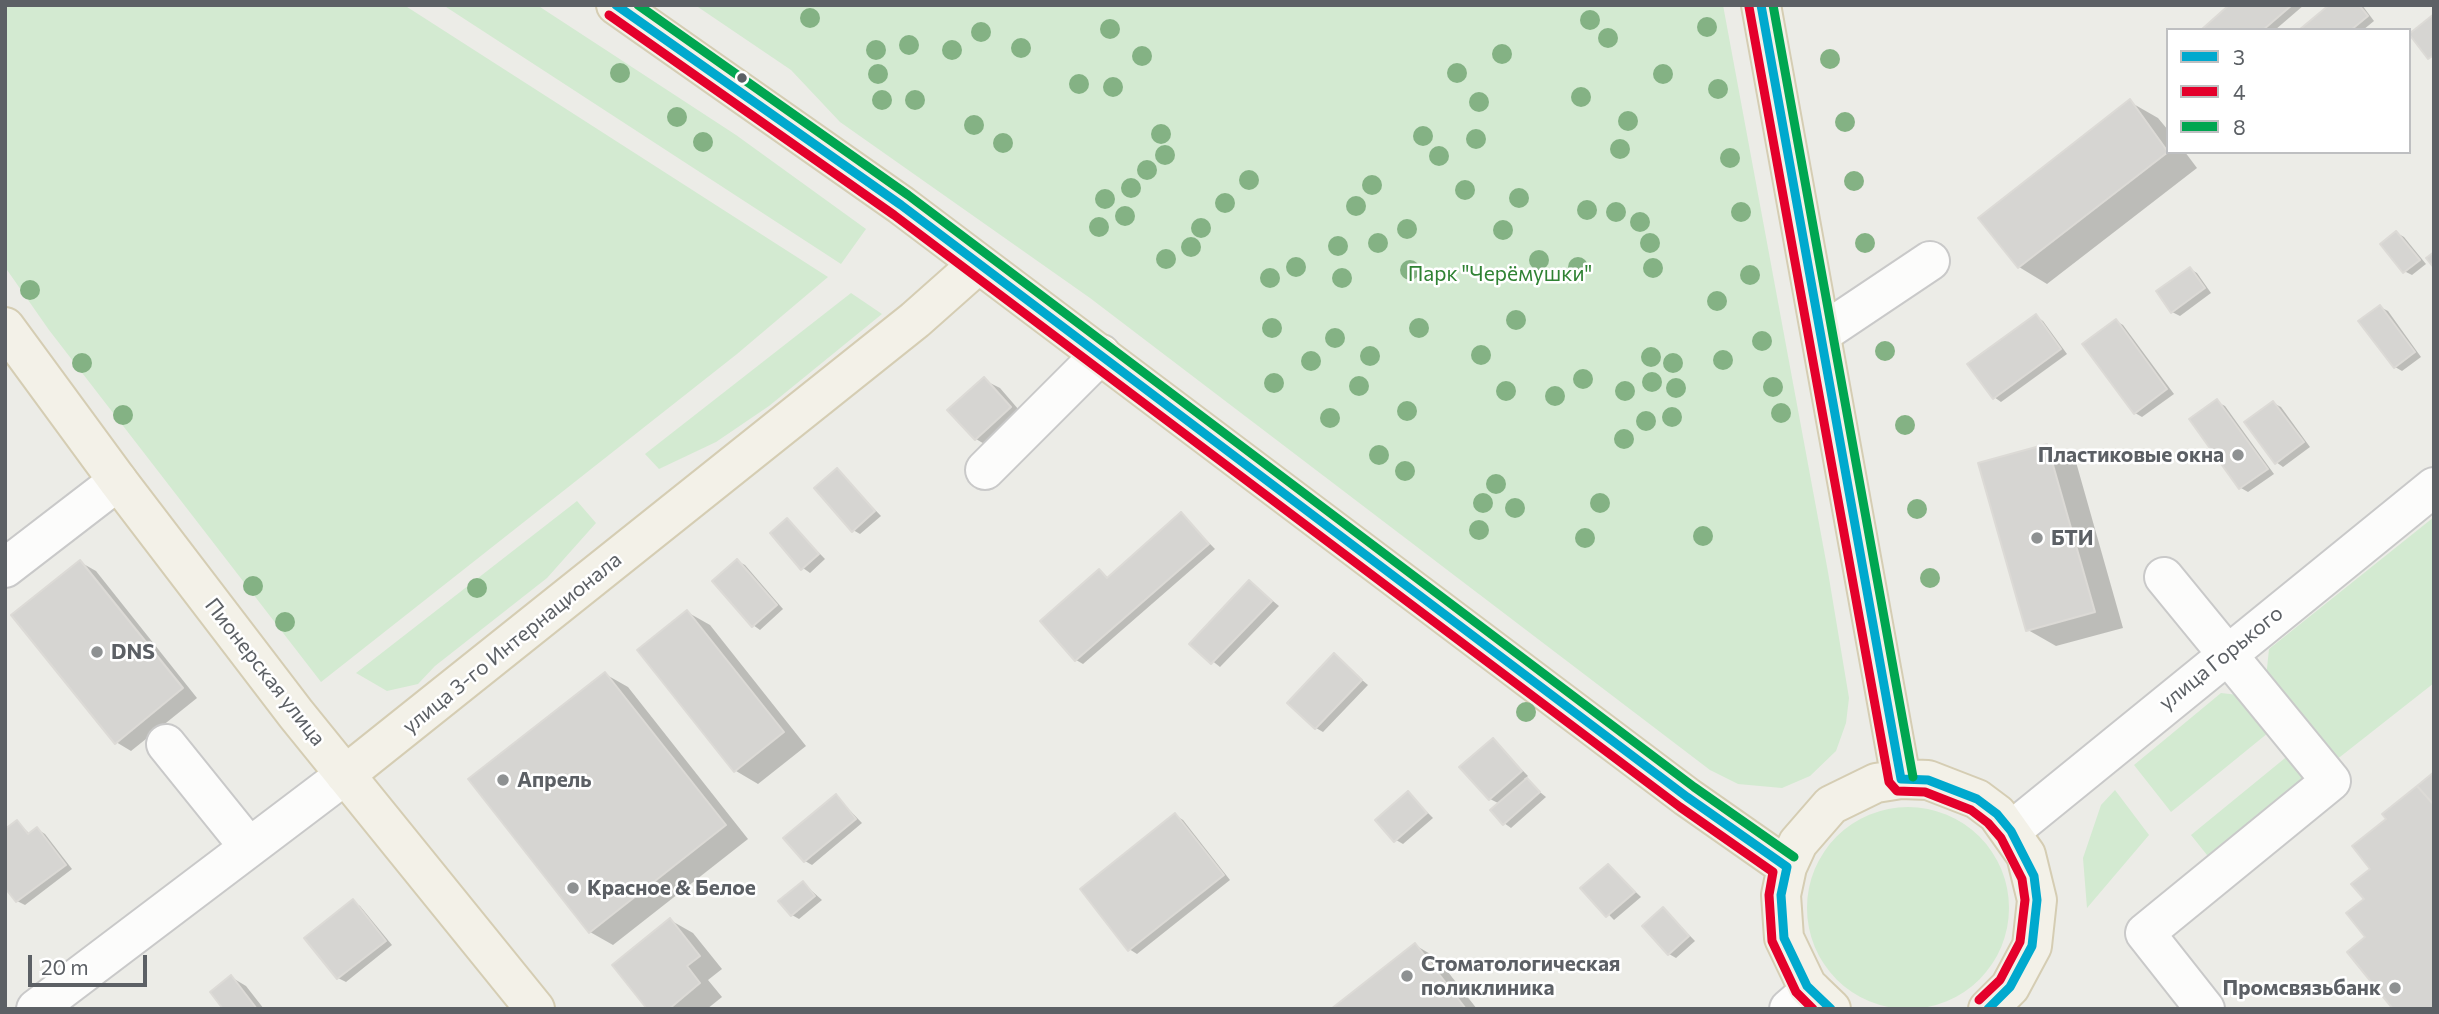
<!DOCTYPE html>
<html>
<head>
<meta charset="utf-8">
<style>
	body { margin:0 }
	#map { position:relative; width:2439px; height:1014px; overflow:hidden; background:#ecece7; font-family:Commissioner,sans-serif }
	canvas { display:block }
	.frame { position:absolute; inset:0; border:7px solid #5c6065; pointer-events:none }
	.legend { position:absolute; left:2166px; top:28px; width:245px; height:126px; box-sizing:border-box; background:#fff; border:2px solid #bebfc1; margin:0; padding:9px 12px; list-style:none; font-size:21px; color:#5c6065 }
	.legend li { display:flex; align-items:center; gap:14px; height:35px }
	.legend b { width:35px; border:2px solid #bebfc1 }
	.scale { position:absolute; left:28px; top:955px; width:119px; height:32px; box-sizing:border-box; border:4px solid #5c6065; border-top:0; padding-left:9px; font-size:21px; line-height:24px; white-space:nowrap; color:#5c6065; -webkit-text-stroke:5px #fff; paint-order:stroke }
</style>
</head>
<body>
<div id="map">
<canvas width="2439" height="1014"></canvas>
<div class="frame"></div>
<ul class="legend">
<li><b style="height:9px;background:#00a9ce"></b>3</li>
<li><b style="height:9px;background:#e4002b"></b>4</li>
<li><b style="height:9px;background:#00a651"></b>8</li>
</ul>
<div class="scale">20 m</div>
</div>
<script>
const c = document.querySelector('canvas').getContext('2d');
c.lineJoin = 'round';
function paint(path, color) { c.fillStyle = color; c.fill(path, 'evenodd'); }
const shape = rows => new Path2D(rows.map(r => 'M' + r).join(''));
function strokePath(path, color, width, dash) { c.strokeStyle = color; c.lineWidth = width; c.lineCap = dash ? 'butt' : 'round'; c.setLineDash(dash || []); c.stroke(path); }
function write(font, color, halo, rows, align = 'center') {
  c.font = font + ' Commissioner,sans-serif'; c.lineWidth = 5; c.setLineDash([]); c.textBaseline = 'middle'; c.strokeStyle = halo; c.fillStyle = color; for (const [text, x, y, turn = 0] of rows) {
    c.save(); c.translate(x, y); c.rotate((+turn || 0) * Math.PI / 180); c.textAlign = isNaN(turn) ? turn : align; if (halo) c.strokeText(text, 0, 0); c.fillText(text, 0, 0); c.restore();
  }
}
const green = shape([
	[5,5,404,5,828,277,737,354,321,682,49,330,5,267],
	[443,5,537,5,736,135,866,229,841,264],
	[695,5,1723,5,1828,572,1849,698,1846,723,1836,751,1810,776,1782,788,1738,784,1710,770,1090,298,840,122,791,70],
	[851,293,882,314,769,406,716,442,659,469,645,454],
	[577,501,596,523,547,578,435,666,418,684,387,691,356,673],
	[2434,517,2434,683,2331,764,2266,678,2269,649],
	[2221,693,2247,696,2279,724,2171,812,2134,765],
	[2301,745,2305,775,2300,787,2211,860,2191,835],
	[2115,790,2149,835,2087,908,2083,858,2101,805],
	'1807 908a101 101 0 1 1 202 0a101 101 0 1 1-202 0Z'
]);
const shadow = shape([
	[2231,5,2304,5,2275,30,2203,30],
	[2332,5,2362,5,2374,21,2363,30,2302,30],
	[2130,102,2158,118,2168,130,2168,152,2185,152,2197,168,2047,284,2019,267],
	[2397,233,2404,237,2426,264,2412,275,2404,271],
	[2190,269,2197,273,2211,293,2180,316,2172,312],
	[2380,307,2388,311,2421,357,2402,371,2395,367],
	[2036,316,2043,321,2067,354,2001,402,1994,397],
	[2116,321,2123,325,2174,394,2142,417,2135,413],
	[984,380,1000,388,1025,417,991,448,976,439],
	[2217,402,2225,406,2274,474,2248,492,2241,488],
	[2273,403,2281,407,2310,447,2283,467,2276,462],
	[2047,446,2076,462,2123,628,2056,646,2028,630],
	[837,470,881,516,860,534,853,530],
	[1182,515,1215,549,1083,664,1076,660,1099,571,1109,578],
	[787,520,825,559,810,573,803,568],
	[737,561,745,565,783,609,760,630,753,625],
	[80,562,96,571,197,698,131,751,116,742],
	[1250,582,1279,606,1220,667,1191,644],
	[687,612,710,625,806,746,758,784,736,771,639,650],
	[1334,656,1368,685,1323,732,1316,728],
	[605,674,628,687,748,839,613,945,590,932],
	[1493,740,1528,776,1524,779,1546,797,1511,828,1504,823,1500,804,1490,799],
	[1408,793,1433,818,1403,844,1396,840],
	[836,796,862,823,812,865,805,861],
	[1175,815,1183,820,1230,880,1137,954,1129,949],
	[17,822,31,835,37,829,45,834,72,869,25,905,17,901],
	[1609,866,1641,897,1614,920,1583,888],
	[803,883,822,900,799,919,792,915],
	[353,902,360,906,392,945,346,982,338,978,307,939],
	[1664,909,1695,941,1676,958,1669,954],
	[670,920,693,933,722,969,708,980,722,997,707,1009,649,1009],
	[1415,945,1437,958,1477,1009,1334,1009],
	[231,977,246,986,264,1009,225,1009]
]);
const building = shape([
	[2229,5,2292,5,2263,30,2201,30,2229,5],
	[2329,5,2359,5,2368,16,2351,30,2299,30,2329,5],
	[2434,14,2434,55,2428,59,2409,34,2434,14],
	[2130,99,2168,152,2018,268,1978,218,2130,99],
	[2396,231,2420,260,2403,273,2380,244,2396,231],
	[2434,252,2434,268,2426,258,2434,252],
	[2190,267,2205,288,2171,313,2156,291,2190,267],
	[2380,305,2415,352,2394,368,2358,321,2380,305],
	[2036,314,2061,349,1993,399,1967,364,2036,314],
	[2116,319,2167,389,2134,414,2082,344,2116,319],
	[984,377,1011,407,975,440,947,410,984,377],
	[2217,399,2268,469,2239,489,2189,419,2217,399],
	[2273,401,2304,442,2275,464,2244,422,2273,401],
	[2047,444,2095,612,2026,631,1978,463,2047,444],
	[837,468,875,511,852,532,814,488,837,468],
	[1181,512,1209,544,1075,661,1040,621,1099,569,1107,578,1181,512],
	[787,518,819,554,801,570,770,533,787,518],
	[737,559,777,605,752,627,712,581,737,559],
	[80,560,183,688,115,744,11,615,80,560],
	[1249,580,1272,601,1211,664,1189,644,1249,580],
	[687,610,784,732,734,772,637,650,687,610],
	[1334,653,1362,680,1315,729,1287,703,1334,653],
	[605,672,726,825,589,933,468,779,605,672],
	[1493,738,1522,771,1489,800,1459,767,1493,738],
	[2434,772,2434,805,2417,786,2434,772],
	[1527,778,1540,792,1503,825,1490,810,1527,778],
	[2417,786,2434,805,2434,1009,2393,1009,2347,952,2365,937,2346,913,2364,899,2351,884,2370,869,2352,846,2386,819,2382,814,2417,786],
	[1408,791,1427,813,1394,842,1375,820,1408,791],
	[836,794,856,819,804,862,783,838,836,794],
	[1175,813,1224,875,1128,951,1080,889,1175,813],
	[17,820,28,834,37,827,66,865,16,902,5,888,5,829,17,820],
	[1608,864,1635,892,1606,917,1580,888,1608,864],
	[803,881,815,896,791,916,778,901,803,881],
	[353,899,386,941,337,979,304,938,353,899],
	[1663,907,1689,936,1668,955,1642,926,1663,907],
	[670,918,700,956,687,966,700,983,669,1009,647,1009,612,965,670,918],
	[1415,943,1466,1009,1331,1009,1415,943],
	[231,975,257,1009,223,1009,210,992,231,975]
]);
const minor = shape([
	[1821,334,1930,261],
	[985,470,1101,354],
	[5,568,118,481],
	[2164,577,2331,781,2145,933,2205,1009],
	[166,744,249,847],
	[2011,831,2434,487],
	[36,1009,345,775],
	[1789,1009,1811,990]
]);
const major = shape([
	[616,5,901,205,1687,797,1787,867],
	[1761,5,1901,779],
	[5,327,118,481,296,714,535,1009],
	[345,775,915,320,977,265],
	[1831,1009,1807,986,1784,938,1781,895,1787,867,1798,843,1831,805,1876,783,1901,779,1928,780,1977,799,1997,814,2026,855,2037,900,2032,946,2010,987,1988,1009]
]);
const bus1 = shape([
	[616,5,901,205,1687,797,1787,867,1781,895,1784,938,1807,986,1831,1009],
	[1761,5,1901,779,1928,780,1977,799,1997,814,2011,831,2034,876,2037,900,2032,946,2010,987,1988,1009]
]);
const bus2 = shape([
	[1749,7,1889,782,1897,791,1925,792,1971,810,1988,823,2001,838,2022,879,2025,900,2020,942,2000,980,1979,1000],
	[609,15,894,215,1680,807,1773,872,1769,895,1772,941,1796,992,1813,1009]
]);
const bus3 = shape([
	[638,5,908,195,1694,787,1794,857],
	[1773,5,1913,777]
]);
const trees = [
	[810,18],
	[1590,20],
	[1707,27],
	[1110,29],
	[981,32],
	[1608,38],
	[909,45],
	[1021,48],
	[876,50],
	[952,50],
	[1502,54],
	[1142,56],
	[1830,59],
	[620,73],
	[1457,73],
	[878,74],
	[1663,74],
	[1079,84],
	[1113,87],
	[1718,89],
	[1581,97],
	[882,100],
	[915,100],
	[1479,102],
	[677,117],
	[1628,121],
	[1845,122],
	[974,125],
	[1161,134],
	[1423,136],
	[1476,139],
	[703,142],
	[1003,143],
	[1620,149],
	[1165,155],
	[1439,156],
	[1730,158],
	[1147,170],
	[1249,180],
	[1854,181],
	[1372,185],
	[1131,188],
	[1465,190],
	[1519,198],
	[1105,199],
	[1225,203],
	[1356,206],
	[1587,210],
	[1616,212],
	[1741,212],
	[1125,216],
	[1640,222],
	[1099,227],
	[1201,228],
	[1407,229],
	[1503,230],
	[1378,243],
	[1650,243],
	[1865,243],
	[1338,246],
	[1191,247],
	[1166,259],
	[1539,260],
	[1296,267],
	[1578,267],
	[1653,268],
	[1410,270],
	[1750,275],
	[1270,278],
	[1342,278],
	[30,290],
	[1717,301],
	[1516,320],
	[1272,328],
	[1419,328],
	[1335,338],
	[1762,341],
	[1885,351],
	[1481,355],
	[1370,356],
	[1651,357],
	[1723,360],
	[1311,361],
	[82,363],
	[1673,363],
	[1583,379],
	[1652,382],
	[1274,383],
	[1359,386],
	[1773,387],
	[1676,388],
	[1506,391],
	[1625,391],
	[1555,396],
	[1407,411],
	[1781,413],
	[123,415],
	[1672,417],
	[1330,418],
	[1646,421],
	[1905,425],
	[1624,439],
	[1379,455],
	[1405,471],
	[1496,484],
	[1483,503],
	[1600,503],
	[1515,508],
	[1917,509],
	[1479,530],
	[1703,536],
	[1585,538],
	[1930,578],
	[253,586],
	[477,588],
	[285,622],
	[1526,712]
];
const markers = [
	[742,78,6,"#5c6065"],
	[2238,455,7,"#8e9192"],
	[2037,538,7,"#8e9192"],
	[97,652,7,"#8e9192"],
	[503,780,7,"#8e9192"],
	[573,888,7,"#8e9192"],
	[1407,976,7,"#8e9192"],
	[2395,988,7,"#8e9192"]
];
const parkNames = [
	["Парк \"Черёмушки\"",1500,274]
];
const poiNames = [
	["Пластиковые окна",2224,455,"right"],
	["БТИ",2051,538],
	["DNS",111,652],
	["Апрель",517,780],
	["Красное & Белое",587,888],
	["Стоматологическая",1421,964],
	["поликлиника",1421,988],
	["Промсвязьбанк",2381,988,"right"]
];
const streetNames = [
	["улица 3-го Интернационала",512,643,-39],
	["улица Горького",2221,658,-39],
	["Пионерская улица",265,672,52]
];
paint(green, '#d3ead1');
paint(shadow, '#0003');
paint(building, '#d6d5d2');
strokePath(building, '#dcdad6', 2);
strokePath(minor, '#c9c9c9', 42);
strokePath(major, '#d5cdb3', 42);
strokePath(minor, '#fcfcfb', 38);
strokePath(major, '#f3f1e8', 38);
strokePath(bus1, '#00a9ce', 9);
strokePath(bus2, '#e4002b', 9);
strokePath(bus3, '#00a651', 9);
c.fillStyle = '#84b284';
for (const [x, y] of trees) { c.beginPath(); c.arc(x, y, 10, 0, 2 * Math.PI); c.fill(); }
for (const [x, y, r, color] of markers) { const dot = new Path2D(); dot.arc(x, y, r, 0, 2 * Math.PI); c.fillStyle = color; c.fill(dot); strokePath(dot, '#fff', 2.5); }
write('21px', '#2f8233', '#fff', parkNames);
write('bold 21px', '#5c6065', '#fff', poiNames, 'left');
write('21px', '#5c6065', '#fff', streetNames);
</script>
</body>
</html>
